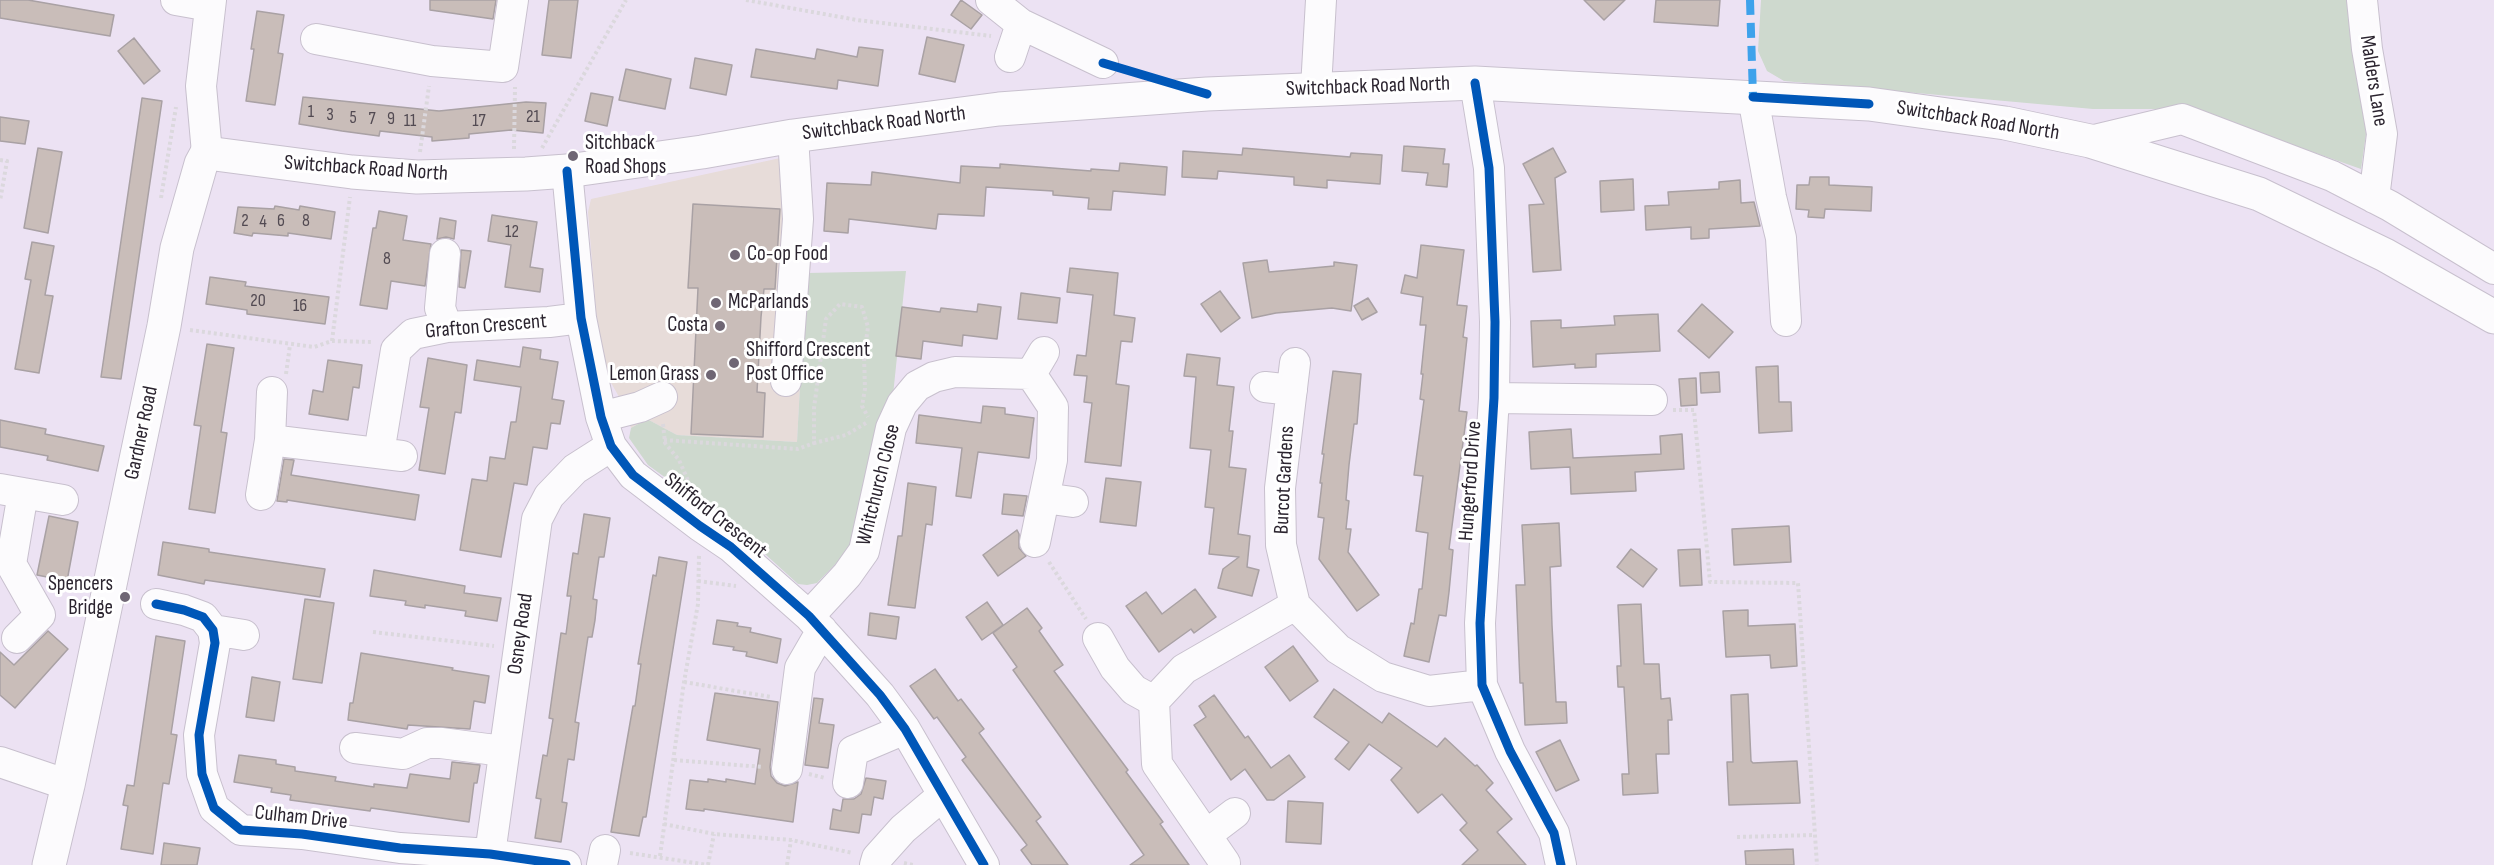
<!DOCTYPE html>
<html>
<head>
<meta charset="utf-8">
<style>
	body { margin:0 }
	canvas { display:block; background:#ece2f3 }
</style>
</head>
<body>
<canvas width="2494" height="865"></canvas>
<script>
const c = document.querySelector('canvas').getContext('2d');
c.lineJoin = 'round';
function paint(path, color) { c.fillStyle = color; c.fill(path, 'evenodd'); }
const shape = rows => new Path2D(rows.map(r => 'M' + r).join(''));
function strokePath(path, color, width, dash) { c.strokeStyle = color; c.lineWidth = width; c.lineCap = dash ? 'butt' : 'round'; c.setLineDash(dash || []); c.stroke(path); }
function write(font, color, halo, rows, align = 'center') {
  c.font = font + ' "Sofia Sans Condensed",sans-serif'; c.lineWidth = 6; c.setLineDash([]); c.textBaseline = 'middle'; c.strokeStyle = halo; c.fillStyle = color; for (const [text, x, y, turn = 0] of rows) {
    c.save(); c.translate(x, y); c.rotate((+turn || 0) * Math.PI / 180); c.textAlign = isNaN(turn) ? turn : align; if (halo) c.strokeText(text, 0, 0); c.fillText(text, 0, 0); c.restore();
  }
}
const commercial = shape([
	[808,152,813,215,810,273,806,273,797,442,677,435,647,419,631,428,618,395,606,374,597,324,588,212,591,199]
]);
const green = shape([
	[1761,0,2348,0,2366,134,2361,169,2191,109,2093,109,1784,81,1767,71,1758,51],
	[906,271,893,395,868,461,850,549,817,583,807,585,798,584,743,534,648,465,629,438,631,428,647,419,677,435,797,442,806,273]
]);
const building = shape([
	[0,0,28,0,114,15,110,36,0,18,0,0],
	[430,0,496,0,493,19,430,10,430,0],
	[549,0,578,0,571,58,542,55,549,0],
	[961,0,982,15,971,29,951,15,961,0],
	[1584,0,1625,0,1604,20,1584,0],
	[1656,0,1720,0,1718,26,1654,22,1656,0],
	[257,11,284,15,278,53,283,54,275,105,246,101,254,49,251,49,257,11],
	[927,37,964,45,955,82,919,74,927,37],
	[134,38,160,71,144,84,118,51,134,38],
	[859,47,883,50,878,86,838,80,837,89,751,77,756,49,815,59,817,49,857,57,859,47],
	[695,58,732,65,726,95,690,88,695,58],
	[626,69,671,79,665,109,619,100,626,69],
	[591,93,613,97,607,126,585,121,591,93],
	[303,97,439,111,526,102,546,103,543,133,511,130,469,134,469,138,432,141,432,137,380,131,379,136,342,131,299,124,303,97],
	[142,98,162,101,121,379,101,377,142,98],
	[0,117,29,121,25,144,0,141,0,117],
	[1404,146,1445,149,1443,164,1449,164,1447,187,1426,185,1428,173,1402,171,1404,146],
	[38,148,62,152,48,233,24,228,38,148],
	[1243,148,1350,157,1351,153,1382,155,1380,184,1327,180,1327,188,1294,185,1294,177,1218,171,1217,179,1182,177,1183,151,1242,155,1243,148],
	[1553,148,1566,172,1555,178,1561,270,1533,272,1529,205,1544,204,1523,164,1553,148],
	[1120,163,1167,167,1165,195,1113,191,1111,210,1088,209,1089,198,1053,195,1053,191,986,187,984,216,938,214,936,229,849,219,848,233,824,231,827,183,871,185,872,172,960,183,961,166,1000,168,1000,164,1091,171,1091,169,1119,171,1120,163],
	[1810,177,1829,177,1829,185,1872,187,1871,211,1825,209,1824,218,1808,217,1809,210,1796,209,1797,185,1809,185,1810,177],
	[1633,179,1634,210,1601,212,1600,181,1633,179],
	[1740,180,1741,203,1754,202,1760,226,1709,229,1709,238,1691,239,1691,227,1646,230,1645,206,1669,205,1668,192,1719,189,1719,182,1740,180],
	[693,204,780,209,775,289,764,289,761,317,757,392,765,393,763,437,691,434,698,288,688,288,693,204],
	[275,206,299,210,300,206,335,212,331,239,288,233,288,236,253,233,252,236,234,233,238,207,274,209,275,206],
	[379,211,407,216,403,240,431,244,425,286,391,281,387,309,360,305,373,228,376,228,379,211],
	[492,215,537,222,530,267,543,269,540,292,505,287,511,245,488,241,492,215],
	[440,218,456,221,454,239,446,237,437,239,440,218],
	[32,242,54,246,45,295,53,296,39,373,15,369,31,280,25,279,32,242],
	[1421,245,1464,250,1457,305,1467,306,1463,337,1467,338,1459,411,1467,412,1449,549,1453,550,1449,592,1446,616,1439,615,1429,662,1404,656,1411,623,1414,624,1419,589,1422,589,1428,533,1416,531,1423,476,1414,475,1424,400,1420,399,1423,374,1421,374,1426,325,1420,325,1423,297,1401,293,1405,275,1417,278,1421,245],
	[461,250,471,251,465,288,459,287,461,250],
	[1267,260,1269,272,1334,266,1334,262,1357,265,1351,311,1332,308,1276,313,1252,318,1243,263,1267,260],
	[1070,268,1118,273,1114,315,1135,318,1132,342,1121,341,1116,384,1129,386,1121,466,1085,462,1092,403,1084,402,1087,376,1074,375,1077,355,1086,356,1093,295,1067,292,1070,268],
	[210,277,246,282,245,286,329,297,325,324,247,314,247,310,206,304,210,277],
	[1220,291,1240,318,1221,332,1201,304,1220,291],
	[1021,293,1060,298,1057,323,1018,319,1021,293],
	[1368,298,1377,312,1362,320,1354,306,1368,298],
	[978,304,1001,307,997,339,963,335,962,346,923,341,921,359,896,356,902,307,940,312,941,308,977,312,978,304],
	[1702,304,1733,332,1709,358,1678,331,1702,304],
	[1658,314,1660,351,1596,354,1596,367,1575,368,1575,364,1533,367,1531,321,1561,320,1561,328,1615,325,1614,316,1658,314],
	[207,344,234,348,221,432,227,433,215,513,189,509,201,426,194,425,207,344],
	[523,347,541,350,540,359,558,362,552,399,564,401,560,424,551,423,547,449,533,447,527,485,514,483,501,557,460,550,472,479,487,481,490,457,505,459,511,422,516,422,521,387,474,380,477,360,520,367,523,347],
	[1187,354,1220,358,1217,385,1234,387,1229,431,1233,431,1229,467,1246,469,1238,534,1250,536,1247,567,1259,570,1252,596,1218,588,1223,569,1239,557,1209,554,1214,508,1205,507,1211,450,1190,448,1196,377,1184,376,1187,354],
	[428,358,467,365,461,413,455,412,445,474,419,470,429,408,420,407,428,358],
	[328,360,362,365,359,388,353,387,348,420,309,414,313,390,323,392,328,360],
	[1778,366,1779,402,1791,402,1792,431,1759,433,1756,367,1778,366],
	[1333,371,1361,374,1357,424,1354,424,1349,465,1346,500,1349,501,1346,529,1351,529,1348,552,1379,595,1357,611,1319,559,1324,518,1318,517,1322,483,1320,483,1324,454,1322,454,1333,371],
	[1719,372,1720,392,1701,393,1700,373,1719,372],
	[1696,378,1697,405,1681,406,1679,379,1696,378],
	[983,406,1005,408,1005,414,1034,418,1029,458,978,452,971,498,956,496,962,448,916,443,919,415,981,423,983,406],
	[0,420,46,429,45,434,104,446,98,471,47,460,48,456,0,447,0,420],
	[1571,429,1573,458,1661,454,1660,436,1682,434,1684,469,1635,472,1636,491,1571,494,1570,467,1531,469,1529,432,1571,429],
	[284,459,294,460,291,475,419,495,415,520,287,500,287,502,277,501,284,459],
	[1106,478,1141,482,1136,526,1100,522,1106,478],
	[908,483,936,487,932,525,926,524,915,608,888,605,898,536,902,536,908,483],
	[1004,494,1027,496,1023,516,1002,514,1004,494],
	[584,514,610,518,604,557,599,557,593,599,597,600,595,620,592,637,588,637,578,703,575,722,579,723,574,760,568,759,562,802,567,803,561,842,535,838,541,799,536,798,543,755,547,756,550,737,553,719,549,718,561,633,566,634,571,596,567,596,573,553,578,554,584,514],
	[49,516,78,522,67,581,37,575,49,516],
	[1559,523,1561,566,1550,567,1552,625,1556,702,1566,702,1567,723,1525,725,1523,683,1520,683,1516,585,1525,585,1522,525,1559,523],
	[1789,526,1791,562,1734,565,1732,529,1789,526],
	[1017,530,1019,534,1019,548,1026,556,998,576,983,555,1017,530],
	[163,542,209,549,209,552,325,569,320,597,205,580,204,584,158,575,163,542],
	[1631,549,1657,569,1643,587,1617,567,1631,549],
	[1700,549,1702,585,1680,586,1678,550,1700,549],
	[659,557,687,562,646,817,643,817,639,836,611,832,633,706,635,706,641,664,638,664,653,575,656,576,659,557],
	[374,570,465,586,464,593,501,598,497,621,465,616,466,611,425,605,425,608,405,605,406,601,370,596,374,570],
	[1195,589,1216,617,1194,633,1191,629,1159,652,1126,606,1146,592,1162,614,1195,589],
	[305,599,334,603,322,683,293,679,305,599],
	[987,602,1003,625,982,640,966,617,987,602],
	[1641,604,1644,664,1659,664,1661,699,1670,698,1672,720,1668,720,1669,754,1656,754,1658,793,1623,795,1622,774,1629,774,1624,687,1618,687,1617,666,1621,666,1618,605,1641,604],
	[1027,608,1042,628,1039,631,1063,665,1054,671,1128,770,1126,772,1163,822,1160,824,1189,865,1130,865,1144,855,1013,670,1017,667,993,633,1027,608],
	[1748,610,1748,626,1795,624,1797,666,1771,668,1770,655,1726,657,1723,611,1748,610],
	[870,613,899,617,896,639,868,635,870,613],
	[717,620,738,623,737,626,751,628,750,632,781,639,777,663,746,656,747,652,733,650,734,647,713,644,717,620],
	[48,631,68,649,15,708,0,695,0,652,14,665,48,631],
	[156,636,185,641,171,734,177,735,169,784,163,783,153,854,121,849,128,806,123,805,127,785,134,786,156,636],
	[1293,646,1318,681,1290,701,1265,667,1293,646],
	[361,653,453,668,452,670,489,676,485,703,474,701,470,729,408,725,407,729,348,720,350,703,353,703,361,653],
	[935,669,958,701,961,699,984,729,979,733,1041,817,1036,821,1068,865,1032,865,1021,850,1027,845,962,760,966,757,937,717,934,719,910,686,935,669],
	[252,677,280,682,274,721,246,717,252,677],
	[1334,689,1382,723,1389,713,1437,747,1445,738,1475,766,1477,765,1493,783,1486,790,1512,819,1497,832,1526,865,1462,865,1478,850,1460,830,1467,823,1442,794,1418,813,1391,780,1402,768,1369,744,1349,770,1335,759,1349,742,1314,717,1334,689],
	[715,693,778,702,770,767,771,776,777,783,785,786,798,782,793,822,704,809,704,811,686,809,690,780,708,782,708,779,726,782,726,779,755,784,760,749,707,740,715,693],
	[1748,694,1751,761,1753,763,1797,761,1800,803,1729,805,1727,762,1733,762,1731,695,1748,694],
	[1214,695,1245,738,1248,736,1271,768,1289,755,1305,777,1274,800,1267,800,1245,769,1231,780,1194,725,1206,717,1199,706,1214,695],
	[814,698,823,699,819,723,834,725,828,768,805,765,814,698],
	[1560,740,1579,780,1556,791,1536,752,1560,740],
	[239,755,276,760,276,764,295,767,295,771,336,777,335,781,374,787,374,784,407,788,410,774,450,779,452,762,480,765,477,783,474,783,469,822,371,808,370,811,290,800,291,795,271,792,272,788,234,782,239,755],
	[866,778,886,781,883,799,874,797,871,815,862,814,859,833,830,829,833,809,841,811,843,799,854,799,861,794,866,778],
	[1288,801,1323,803,1321,844,1286,842,1288,801],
	[164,843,200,848,197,865,161,865,164,843],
	[1793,849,1794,865,1746,865,1745,851,1793,849]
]);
const path = shape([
	[746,0,857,20,991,36],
	[542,148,626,0],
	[514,149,515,87],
	[420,152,429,86],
	[0,160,7,161,0,201],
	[161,198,176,107],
	[190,330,314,347,332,341,373,342],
	[332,341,350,197],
	[286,374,290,345],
	[1673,410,1694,410,1710,582,1798,583,1817,865],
	[866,423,846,435,814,443,814,408,826,319,840,304,862,307,868,327,864,355,865,389,862,406,868,417],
	[663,424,665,443,679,460,691,487],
	[664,440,798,449,814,443],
	[1049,562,1086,619],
	[698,581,736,586],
	[373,632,494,646],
	[684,682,771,697],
	[674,760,763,767],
	[809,774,825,778],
	[664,824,714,834,791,840,853,853],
	[1737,837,1815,835],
	[630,853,708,865],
	[660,856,684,682,698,604,699,554],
	[904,863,913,865],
	[708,865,714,834],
	[787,865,791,840]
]);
const minor = shape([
	[176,0,210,6],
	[991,0,1021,24],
	[2362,0,2367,49,2382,134,2374,198],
	[316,39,432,61,503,67,513,0],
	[1010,57,1021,24,1103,63],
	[1475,83,1489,168,1495,322,1494,398,1480,623,1482,685,1510,751,1554,833,1561,865],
	[1316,88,1321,0],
	[1753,97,1771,197,1781,238,1786,321],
	[2090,141,2182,119,2332,176,2390,206,2494,269],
	[207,153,201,86,211,0],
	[567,171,581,318,601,417,611,446,633,475,700,526,731,547,809,616,880,695,905,729,984,865],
	[445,254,440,308,447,327],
	[1295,363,1280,488,1281,545,1295,605,1338,649,1383,677,1429,691,1482,685],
	[1031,374,1044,352],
	[786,381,798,219,793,136],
	[1265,387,1292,390],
	[1494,398,1652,400],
	[601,417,640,407,662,397],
	[270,440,272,392],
	[379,453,396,350,413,334,447,327,549,322,581,318],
	[0,489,63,500],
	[261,495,270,440,402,456],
	[1044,498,1073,502],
	[156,604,184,610,203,617,213,630,215,643,199,735,202,774,214,808,241,830,302,834,400,848,490,854,566,865],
	[809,616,847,575,864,551,891,428,902,404,917,386,934,377,955,372,1031,374,1053,407,1052,460,1035,542],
	[213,630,244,635],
	[17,638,40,615,11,564,23,493],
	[1098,638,1115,668,1134,690,1154,701,1157,764,1225,863],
	[1154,701,1184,669,1295,605],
	[355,748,403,754,427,743,441,743,503,751],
	[0,762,68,785],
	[787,769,800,668,822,630],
	[848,783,853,751,905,729],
	[1206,835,1235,813],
	[490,854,537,519,549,496,575,469,611,446],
	[602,865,605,850],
	[875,865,877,858,903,829,942,796]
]);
const major = shape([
	[49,865,68,785,164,326,177,248,201,164,207,153,352,172,417,177,526,174,567,171,702,152,793,136,999,109,1207,94,1475,83,1869,104,2005,123,2090,141,2259,194,2385,255,2494,317]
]);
const quiet = shape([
	[1750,0,1753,97]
]);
const cycleway = shape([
	[1103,63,1207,94],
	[1475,83,1489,168,1495,322,1494,398,1480,623,1482,685,1510,751,1554,833,1561,865],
	[1753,97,1869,104],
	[567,171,581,318,601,417,611,446,633,475,700,526,731,547,809,616,880,695,905,729,984,865],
	[156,604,184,610,203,617,213,630,215,643,199,735,202,774,214,808,241,830,302,834,400,848,490,854,566,865]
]);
const markers = [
	[573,156,6,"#6f6674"],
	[735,255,6,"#6f6674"],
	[716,303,6,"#6f6674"],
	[720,326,6,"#6f6674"],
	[734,363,6,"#6f6674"],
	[711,375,6,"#6f6674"],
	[125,597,6,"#6f6674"]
];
const numberNames = [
	["1",311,112],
	["3",330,115],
	["21",533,117],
	["5",353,118],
	["7",372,119],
	["9",391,119],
	["11",410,121],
	["17",479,121],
	["2",245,221],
	["6",281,221],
	["8",306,221],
	["4",263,222],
	["12",512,232],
	["8",387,259],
	["20",258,301],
	["16",300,306]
];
const streetNames = [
	["Malders Lane",2373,81,81],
	["Switchback Road North",1368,87,-2],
	["Switchback Road North",1978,121,9],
	["Switchback Road North",884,124,-7],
	["Switchback Road North",366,169,4],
	["Grafton Crescent",486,327,-5],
	["Gardner Road",142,433,-78],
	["Burcot Gardens",1285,480,-87],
	["Hungerford Drive",1471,481,-86],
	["Whitchurch Close",879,485,-76],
	["Shifford Crescent",715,516,38],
	["Osney Road",521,634,-82],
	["Culham Drive",301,818,6]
];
const poiNames = [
	["Sitchback",585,144],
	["Road Shops",585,168],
	["Co-op Food",747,255],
	["McParlands",728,303],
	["Costa",708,326,"right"],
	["Shifford Crescent",746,351],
	["Post Office",746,375],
	["Lemon Grass",699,375,"right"],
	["Spencers",113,585,"right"],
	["Bridge",113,609,"right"]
];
paint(commercial, '#e7dcd9');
paint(green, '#ced9ce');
paint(building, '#c9bdb9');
strokePath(building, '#a9a1a4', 1.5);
strokePath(minor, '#c8c0ce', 32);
strokePath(major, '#c8c0ce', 35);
strokePath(path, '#dbd8dd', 4, [3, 3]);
strokePath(minor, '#fcfbfd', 30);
strokePath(major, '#fcfbfd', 33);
strokePath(quiet, '#3ea2eb', 8, [15, 8]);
strokePath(cycleway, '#0057b8', 9);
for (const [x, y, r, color] of markers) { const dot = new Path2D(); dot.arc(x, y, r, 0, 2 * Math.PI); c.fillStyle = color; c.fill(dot); strokePath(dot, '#fff', 2); }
write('18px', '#524a52', null, numberNames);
write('21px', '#2b242f', '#fff', streetNames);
write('21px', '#2b242f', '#fff', poiNames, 'left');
</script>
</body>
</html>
